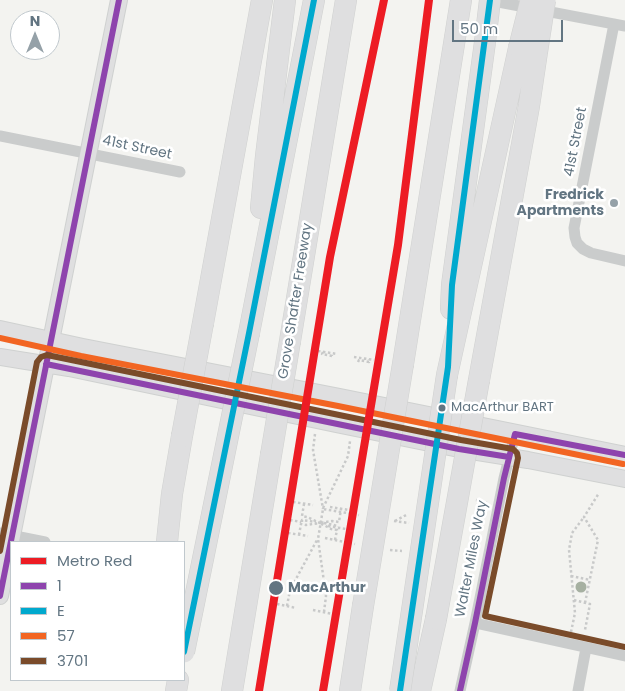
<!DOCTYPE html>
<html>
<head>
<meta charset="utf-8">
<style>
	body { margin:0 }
	#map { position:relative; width:625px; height:691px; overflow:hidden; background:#f3f3f0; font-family:Poppins,sans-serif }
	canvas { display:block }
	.legend { position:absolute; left:10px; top:541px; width:175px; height:140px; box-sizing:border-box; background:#fff; border:1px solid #c0c8cd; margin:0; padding:6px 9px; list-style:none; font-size:15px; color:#627582 }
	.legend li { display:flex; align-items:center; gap:10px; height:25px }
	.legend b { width:25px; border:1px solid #c0c8cd }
	.north { position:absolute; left:10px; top:10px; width:50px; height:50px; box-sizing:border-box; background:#fff; border:1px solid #c0c8cd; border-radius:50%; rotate:0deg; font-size:14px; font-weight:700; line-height:20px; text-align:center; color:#627582 }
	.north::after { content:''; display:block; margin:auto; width:18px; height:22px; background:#95a1a8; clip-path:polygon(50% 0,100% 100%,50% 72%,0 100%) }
	.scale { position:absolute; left:452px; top:20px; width:111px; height:22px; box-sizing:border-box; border:2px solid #627582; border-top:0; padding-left:6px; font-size:15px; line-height:18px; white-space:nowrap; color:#627582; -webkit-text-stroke:4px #fff; paint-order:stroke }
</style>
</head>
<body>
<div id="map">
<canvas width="625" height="691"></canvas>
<ul class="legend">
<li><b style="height:6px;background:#ed1c24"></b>Metro Red</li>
<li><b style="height:6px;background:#8e44ad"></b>1</li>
<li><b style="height:6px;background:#00a9ce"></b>E</li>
<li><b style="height:6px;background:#f26522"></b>57</li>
<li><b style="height:6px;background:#7a4b2a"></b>3701</li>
</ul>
<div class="north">N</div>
<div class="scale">50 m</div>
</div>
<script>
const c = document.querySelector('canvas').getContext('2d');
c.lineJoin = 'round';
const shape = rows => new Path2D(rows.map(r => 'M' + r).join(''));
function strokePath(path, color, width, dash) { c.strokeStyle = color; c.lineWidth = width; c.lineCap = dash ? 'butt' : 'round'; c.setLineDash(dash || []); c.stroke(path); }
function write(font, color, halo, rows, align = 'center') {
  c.font = font + ' Poppins,sans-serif'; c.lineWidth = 5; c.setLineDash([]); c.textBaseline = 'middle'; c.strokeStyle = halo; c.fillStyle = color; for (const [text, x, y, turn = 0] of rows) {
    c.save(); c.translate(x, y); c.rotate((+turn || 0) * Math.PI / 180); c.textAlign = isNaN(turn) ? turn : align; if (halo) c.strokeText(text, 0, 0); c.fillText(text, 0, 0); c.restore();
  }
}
const path = shape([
	[318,351,337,354],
	[323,352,322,354,332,356,332,357],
	[354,357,374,360],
	[358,362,359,360,369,362,369,359],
	[315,434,313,450,323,509],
	[476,500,487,503],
	[293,502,313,505],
	[330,507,349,510],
	[323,508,348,456,350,441],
	[290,520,301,522],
	[394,521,409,523],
	[395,521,408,514],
	[302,522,302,520,316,522],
	[324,523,338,526,338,527],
	[328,526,346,529],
	[288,533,308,536],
	[299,535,301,524,306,525,320,523,307,517,302,516,304,504],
	[325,538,355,544],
	[335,540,337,530,331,529,320,523,332,521,339,522,341,509],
	[390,550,402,551],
	[571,576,590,580],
	[574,600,590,604,585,630],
	[585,603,598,540,584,517,599,493],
	[277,604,296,608],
	[287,606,290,590,317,540],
	[313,610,333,614],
	[324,612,326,596,318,539,323,509,359,515],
	[571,632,575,613,569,550,572,533,584,517]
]);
const street = shape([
	[488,0,625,26],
	[614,24,574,228,575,237,577,243,583,249,591,253,625,261],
	[0,136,180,172],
	[0,533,45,542],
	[475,623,625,656],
	[460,691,475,623,504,478,515,434],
	[578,691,586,648]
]);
const secondary = shape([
	[0,329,83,347,340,397,625,455],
	[0,357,69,368,336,424,459,449,528,460,625,479],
	[0,596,119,0]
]);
const highway = shape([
	[261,208,266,156,285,0],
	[451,309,452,285,485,42],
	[203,323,262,0],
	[249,333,314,0],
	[290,341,346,0],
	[403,364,461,0],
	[447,375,519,48],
	[479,380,529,106,537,52],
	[167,542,172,494,182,436],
	[176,691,178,680],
	[232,691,271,455],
	[350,691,363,606],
	[420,691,436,619]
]);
const highwayBridge = shape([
	[485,42,490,0],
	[519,48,531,0],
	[537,52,545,0],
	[182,436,203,323],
	[271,455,290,341],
	[363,606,403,364],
	[436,619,479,380],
	[184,652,249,333],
	[400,691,447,375]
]);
const bus1 = shape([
	[46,364,459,449,509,457],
	[0,596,119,0],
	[460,691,475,623,504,478,515,434,625,455]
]);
const bus2 = shape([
	[184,652,249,333,314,0],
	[400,691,448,367,452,285,490,0]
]);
const bus3 = shape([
	[0,338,81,356,338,406,623,464]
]);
const bus4 = shape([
	[0,551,37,362,41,357,47,355,461,440,513,449,517,453,518,458,485,616,625,647]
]);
const metro1 = shape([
	[259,691,330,257,384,0],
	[323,691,398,245,429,0]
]);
const trees = [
	[581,587]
];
const markers = [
	[614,203,5,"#95a1a8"],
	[442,408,4.5,"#627582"],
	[276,588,8,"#627582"]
];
const busNames = [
	["MacArthur BART",451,408]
];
const streetNames = [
	["41st Street",576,142,-79],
	["41st Street",137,148,12],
	["Grove Shafter Freeway",296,301,-81],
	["Walter Miles Way",472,559,-79]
];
const poiNames = [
	["Fredrick",604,195],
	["Apartments",604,211]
];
const stopNames = [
	["MacArthur",288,588]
];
strokePath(secondary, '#cfd1d0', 18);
strokePath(highway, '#cfd0cf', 22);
strokePath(path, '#c8c9c9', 2.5, [2.5, 2.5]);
strokePath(street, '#cacccc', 11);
strokePath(secondary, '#dfdfe0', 16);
strokePath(highway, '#dfdfe0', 21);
strokePath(highwayBridge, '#cfd0cf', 22, []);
strokePath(highwayBridge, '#dfdfe0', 21);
strokePath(bus1, '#8e44ad', 6);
strokePath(bus2, '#00a9ce', 6);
strokePath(bus3, '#f26522', 6);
strokePath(bus4, '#7a4b2a', 6);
strokePath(metro1, '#ed1c24', 8);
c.fillStyle = '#a6b0a1';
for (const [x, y] of trees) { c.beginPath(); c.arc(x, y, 5.5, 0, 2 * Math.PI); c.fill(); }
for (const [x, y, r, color] of markers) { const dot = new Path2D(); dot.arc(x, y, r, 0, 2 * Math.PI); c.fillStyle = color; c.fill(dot); strokePath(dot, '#fff', 2); }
write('13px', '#627582', '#fff', busNames, 'left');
write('14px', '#627582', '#fff', streetNames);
write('bold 14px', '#627582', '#fff', poiNames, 'right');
write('bold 14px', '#627582', '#fff', stopNames, 'left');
</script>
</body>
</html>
